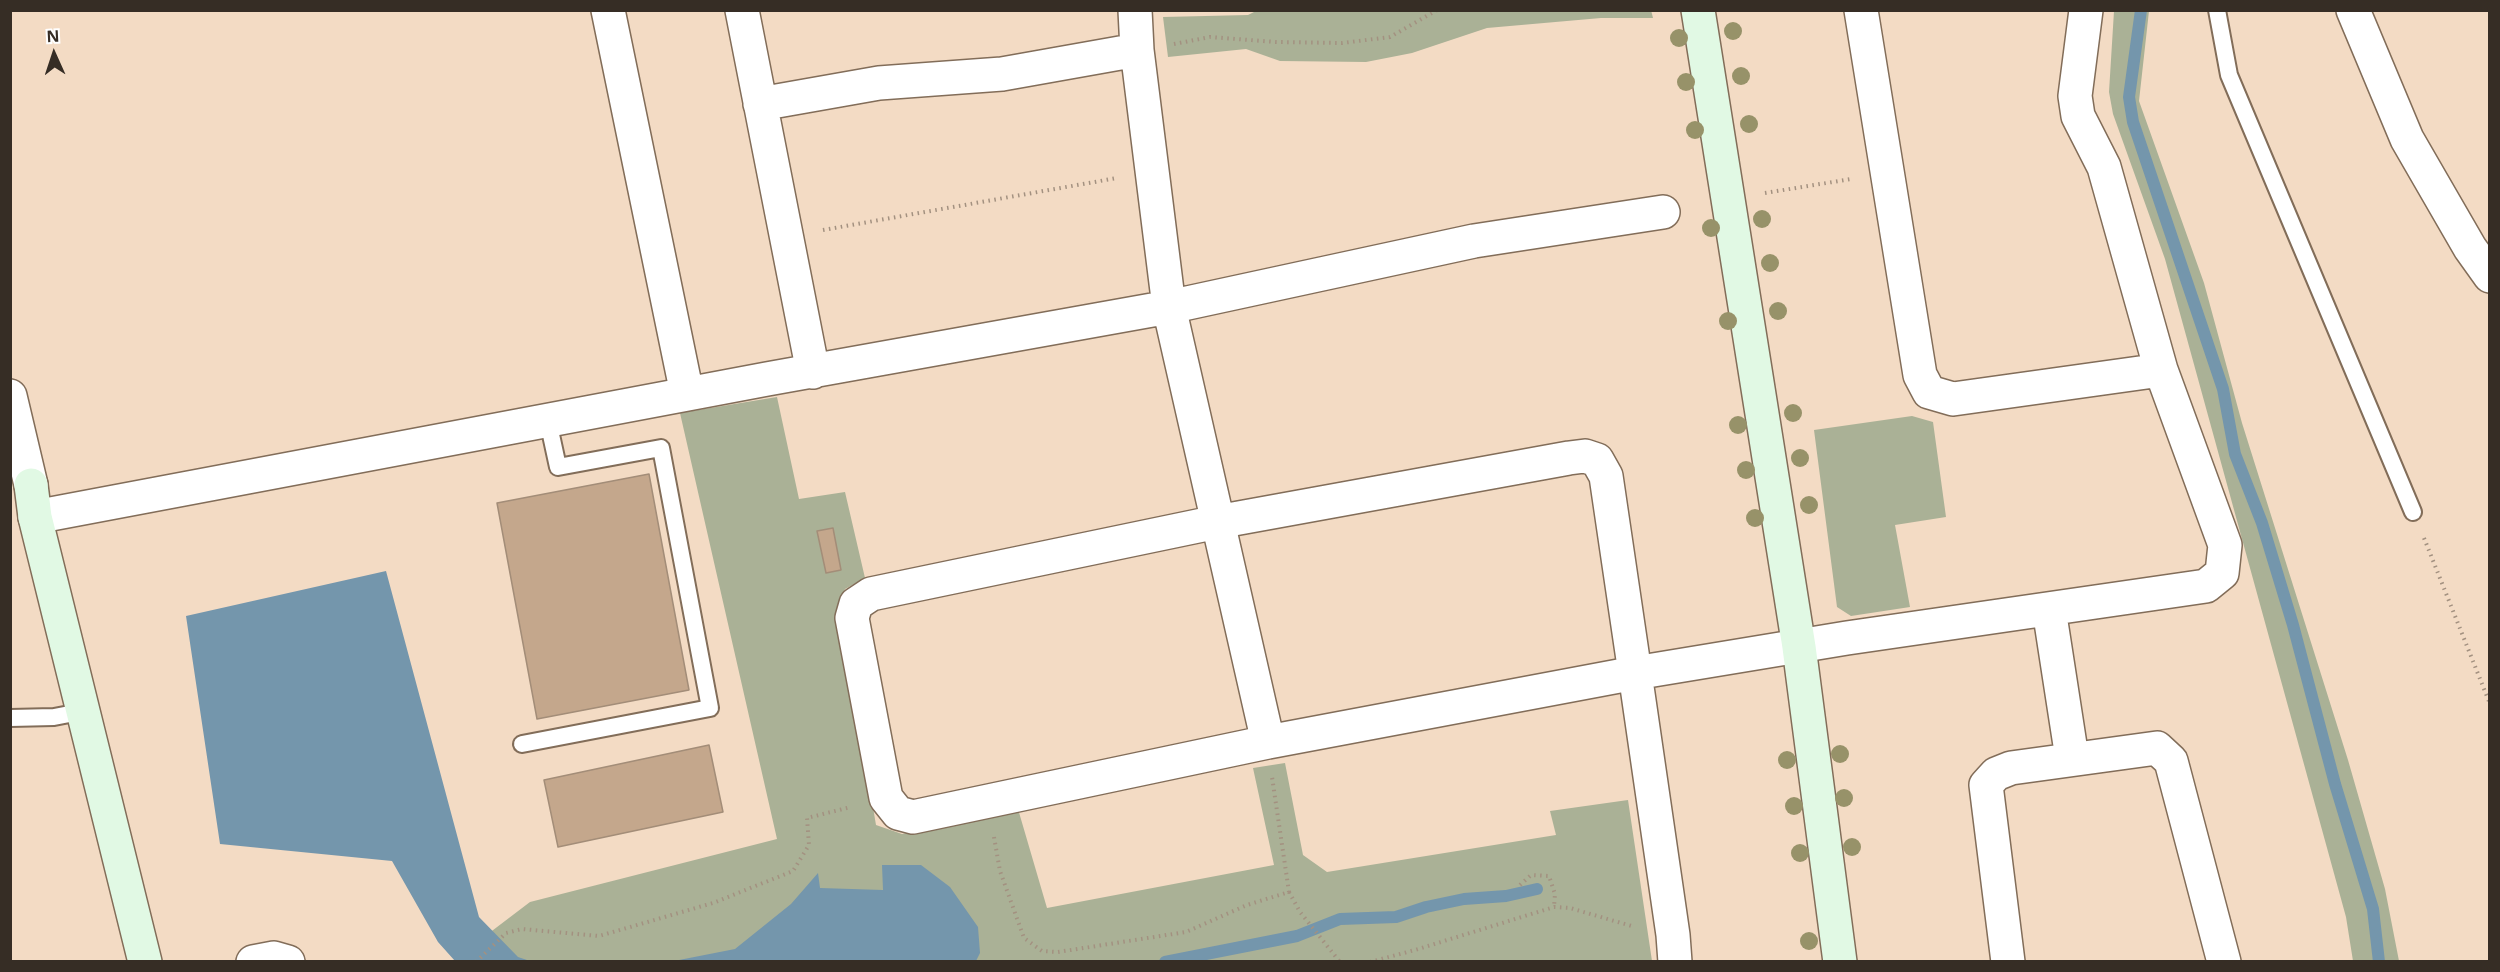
<!DOCTYPE html>
<html>
<head>
<meta charset="utf-8">
<style>
	body { margin:0 }
	#map { position:relative; width:2500px; height:972px; overflow:hidden; background:#f3dbc4; font-family:"Noto Sans",sans-serif }
	canvas { display:block }
	.frame { position:absolute; inset:0; border:12px solid #362d25; pointer-events:none }
	.north { position:absolute; left:24px; top:24px; width:60px; height:60px; -webkit-text-stroke:4px #fff; paint-order:stroke; rotate:357deg; font-size:16px; font-weight:700; line-height:24px; text-align:center; color:#362d25 }
	.north::after { content:''; display:block; margin:auto; width:21px; height:27px; background:#362d25; clip-path:polygon(50% 0,100% 100%,50% 72%,0 100%) }
</style>
</head>
<body>
<div id="map">
<canvas width="2500" height="972"></canvas>
<div class="frame"></div>
<div class="north">N</div>
</div>
<script>
const c = document.querySelector('canvas').getContext('2d');
c.lineJoin = 'round';
function paint(path, color) { c.fillStyle = color; c.fill(path, 'evenodd'); }
const shape = rows => new Path2D(rows.map(r => 'M' + r).join(''));
function strokePath(path, color, width, dash) { c.strokeStyle = color; c.lineWidth = width; c.lineCap = dash ? 'butt' : 'round'; c.setLineDash(dash || []); c.stroke(path); }
const green = shape([
	[1256,11,1651,10,1653,18,1601,18,1487,28,1412,53,1366,62,1280,61,1246,49,1168,57,1163,17,1248,15],
	[2114,11,2149,11,2139,101,2204,283,2242,423,2348,760,2385,889,2399,961,2353,961,2346,917,2165,259,2113,114,2109,92],
	[777,397,799,499,845,492,865,578,845,589,839,606,876,825,902,834,1018,809,1047,908,1274,865,1253,768,1285,763,1303,855,1327,872,1556,835,1550,811,1628,800,1652,961,451,962,530,902,777,839,680,413],
	[1912,416,1933,422,1946,517,1895,525,1910,607,1851,616,1837,607,1814,430]
]);
const water = shape([
	[386,571,479,917,518,957,530,961,455,961,438,942,392,861,220,844,186,616],
	[882,865,921,865,950,887,978,927,980,953,976,961,674,961,735,949,791,904,818,873,820,888,883,890]
]);
const stream = shape([
	[2141,10,2129,97,2133,122,2223,389,2235,454,2262,523,2293,625,2335,784,2373,909,2379,962],
	[1165,962,1297,936,1340,919,1396,917,1426,907,1464,899,1506,896,1537,889]
]);
const building = shape([
	[649,474,689,690,537,719,497,503,649,474],
	[833,528,841,570,826,573,817,531,833,528],
	[709,745,723,812,558,847,544,780,709,745]
]);
const path = shape([
	[1174,44,1210,37,1276,42,1342,43,1390,37,1437,10],
	[1765,193,1851,179],
	[823,230,1117,178],
	[2424,538,2490,704],
	[994,837,1000,871,1024,938,1042,951,1058,952,1186,932,1247,905,1289,892,1272,777],
	[1520,885,1531,875,1549,876,1555,894,1554,907],
	[1289,892,1300,912,1340,962],
	[476,962,506,933,522,929,599,936,713,903,793,871,809,845,807,818,851,807],
	[1370,962,1415,950,1554,907,1570,908,1635,927]
]);
const lane = shape([
	[2217,10,2229,75,2413,512],
	[10,718,54,717,85,711],
	[522,744,710,708,661,448,558,467,548,421]
]);
const street = shape([
	[608,10,687,394],
	[742,10,813,372],
	[1135,10,1137,50,1169,307,1268,742],
	[1861,10,1920,375,1929,392,1953,399,2161,370],
	[2353,10,2407,139,2470,248,2490,276],
	[760,104,879,83,1002,74,1137,50],
	[10,396,31,485],
	[35,517,767,379,1169,307,1474,241,1663,212],
	[2049,609,2072,758],
	[253,962,274,958,288,962],
	[1675,962,1673,935,1635,673,1606,476,1597,460,1585,456,1569,458,1217,522,871,594,856,604,852,618,886,798,898,813,913,817,1268,742,1635,673,1847,638,2206,586,2222,573,2225,545,2161,370,2104,167,2078,116,2075,96,2086,10],
	[2008,962,1986,785,1996,774,2011,768,2157,748,2171,761,2224,962]
]);
const secondary = shape([
	[1698,10,1799,647,1840,962],
	[31,485,35,517,145,962]
]);
const trees = [
	[1733,31],
	[1679,38],
	[1741,76],
	[1686,82],
	[1749,124],
	[1695,130],
	[1762,219],
	[1711,228],
	[1770,263],
	[1778,311],
	[1728,321],
	[1793,413],
	[1738,425],
	[1800,458],
	[1746,470],
	[1809,505],
	[1755,518],
	[1840,754],
	[1787,760],
	[1844,798],
	[1794,806],
	[1852,847],
	[1800,853],
	[1809,941]
];
paint(green, '#aab196');
paint(water, '#7496ac');
strokePath(stream, '#7496ac', 12);
paint(building, '#c4a78c');
strokePath(building, '#a38d78', 1.5);
strokePath(lane, '#826d59', 20);
strokePath(street, '#826d59', 36);
strokePath(secondary, '#826d59', 36);
strokePath(path, '#a39180', 4, [1.5, 4.5]);
strokePath(lane, '#fff', 16);
strokePath(street, '#fff', 33);
strokePath(secondary, '#e1f9e4', 33);
c.fillStyle = '#979269';
for (const [x, y] of trees) { c.beginPath(); c.arc(x, y, 9, 0, 2 * Math.PI); c.fill(); }
</script>
</body>
</html>
